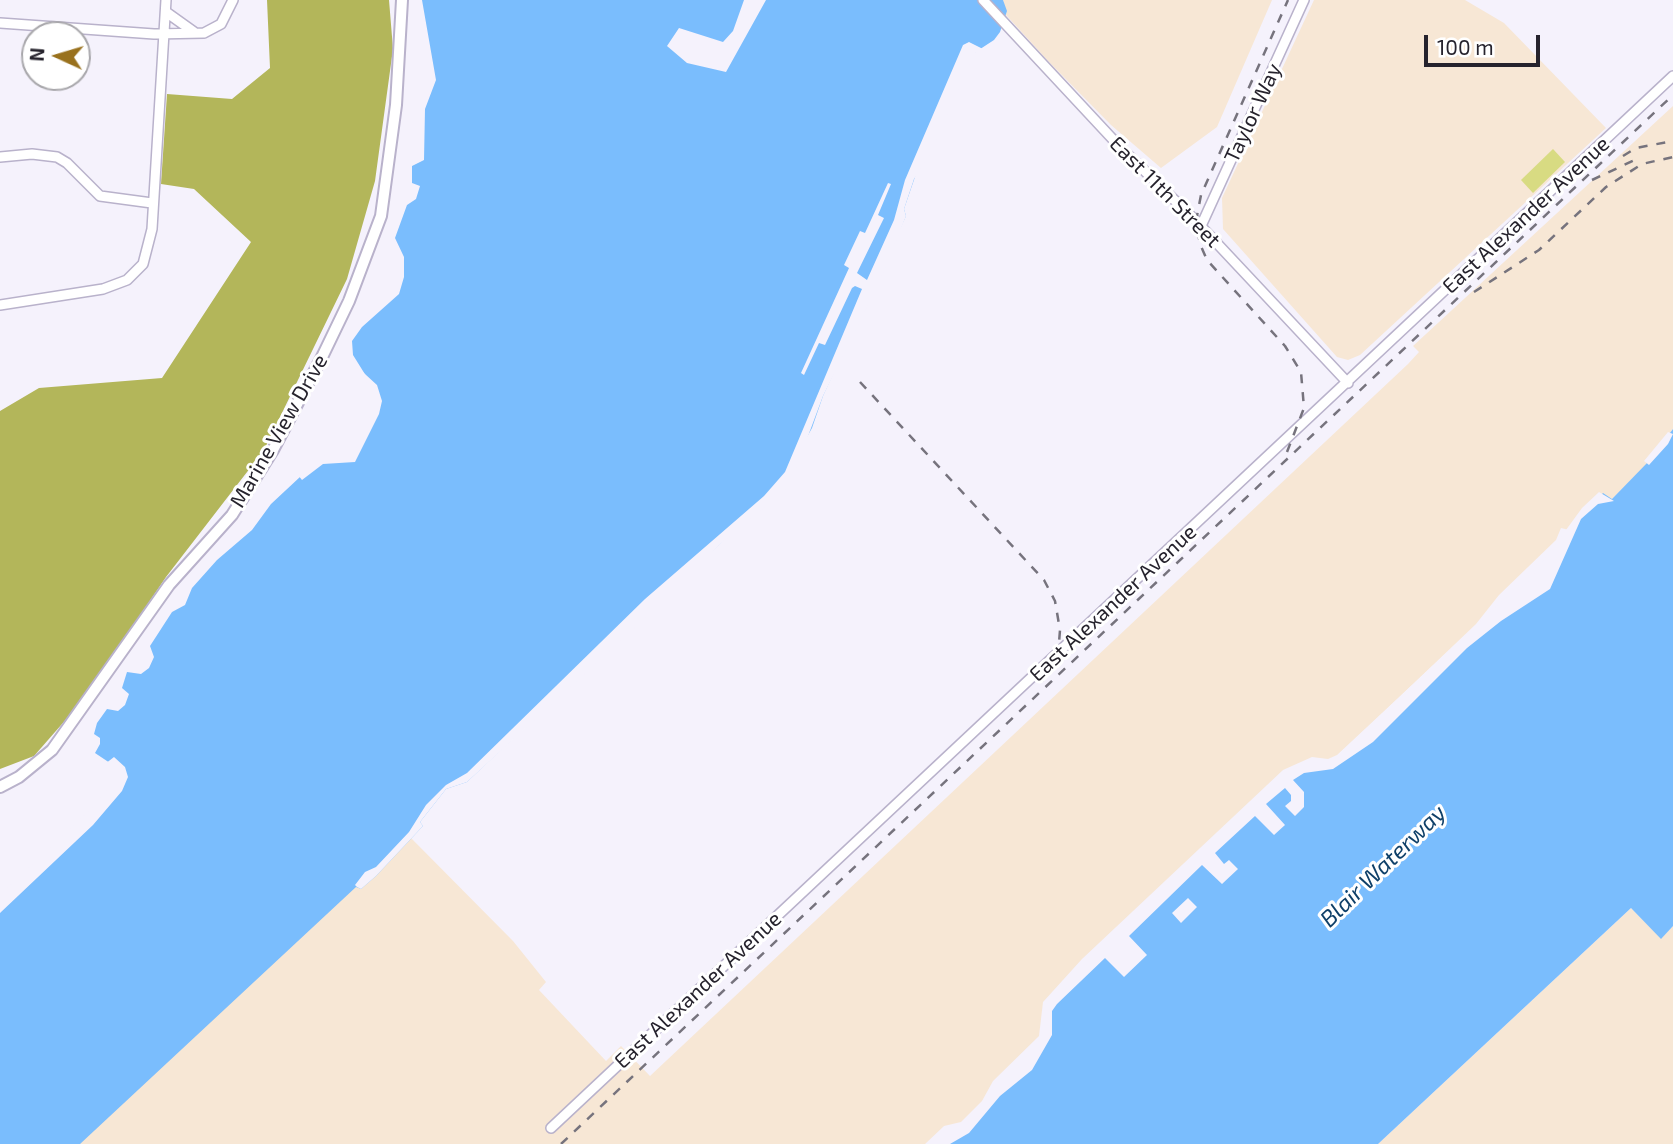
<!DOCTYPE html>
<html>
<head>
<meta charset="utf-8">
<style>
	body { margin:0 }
	#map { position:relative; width:1673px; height:1144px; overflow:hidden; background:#f5f2fc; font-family:"Exo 2",sans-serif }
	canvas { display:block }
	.north { position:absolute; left:21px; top:21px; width:70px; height:70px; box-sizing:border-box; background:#fff; border:2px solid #a8a7ab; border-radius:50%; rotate:274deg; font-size:19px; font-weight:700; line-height:28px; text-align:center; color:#26232d }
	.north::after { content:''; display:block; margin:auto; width:24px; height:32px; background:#99711d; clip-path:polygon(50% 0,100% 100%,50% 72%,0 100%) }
	.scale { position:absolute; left:1424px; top:35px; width:116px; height:32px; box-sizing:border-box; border:4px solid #26232d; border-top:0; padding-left:9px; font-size:21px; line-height:24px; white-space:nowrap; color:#26232d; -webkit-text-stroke:5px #fff; paint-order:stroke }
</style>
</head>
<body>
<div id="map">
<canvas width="1673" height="1144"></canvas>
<div class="north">N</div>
<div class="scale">100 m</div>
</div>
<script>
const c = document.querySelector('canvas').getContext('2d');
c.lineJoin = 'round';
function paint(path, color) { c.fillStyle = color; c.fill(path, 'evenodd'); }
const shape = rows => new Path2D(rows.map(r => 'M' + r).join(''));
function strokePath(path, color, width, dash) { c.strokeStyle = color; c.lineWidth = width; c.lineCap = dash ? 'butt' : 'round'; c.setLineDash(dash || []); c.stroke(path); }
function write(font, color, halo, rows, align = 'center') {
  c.font = font + ' "Exo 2",sans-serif'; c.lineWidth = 6; c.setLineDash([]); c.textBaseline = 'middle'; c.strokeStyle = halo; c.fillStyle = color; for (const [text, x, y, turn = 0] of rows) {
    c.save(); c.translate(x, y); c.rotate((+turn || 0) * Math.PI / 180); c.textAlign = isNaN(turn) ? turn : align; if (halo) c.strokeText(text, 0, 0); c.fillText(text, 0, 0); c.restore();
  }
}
const industrial = shape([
	[1003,0,1272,0,1217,127,1161,168,1111,125,1048,61,1006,15],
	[1314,0,1465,0,1504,23,1606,128,1360,355,1348,360,1337,357,1223,229,1222,198],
	[1673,106,1673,429,1648,463,1612,499,1569,530,1561,528,1556,540,1499,595,1476,624,1043,1037,973,1115,929,1144,48,1144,411,838,513,941,546,982,539,990,606,1061,621,1046,650,1076,1408,364,1419,352,1413,346],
	[1631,908,1661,938,1673,926,1673,1144,1378,1144]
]);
const green = shape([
	[1553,149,1565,162,1533,193,1521,180]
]);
const forest = shape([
	[267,0,389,0,393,49,375,181,347,279,264,450,166,577,83,700,34,756,0,769,0,411,39,388,162,378,251,242,194,189,161,184,167,94,232,99,270,68]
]);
const water = shape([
	[422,0,744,0,733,31,723,42,679,28,667,46,687,63,726,72,766,0,1003,0,1007,11,1000,32,994,40,971,55,916,174,904,209,906,216,823,396,812,428,778,489,467,782,446,789,420,822,423,826,376,876,361,889,356,887,80,1144,0,1144,0,897,85,818,115,782,116,767,95,753,100,744,100,738,94,734,97,723,107,709,118,711,125,705,129,694,122,688,127,672,141,674,149,668,154,657,150,646,172,612,185,605,192,588,217,560,252,530,271,504,315,463,358,452,377,407,376,392,353,355,352,341,362,327,399,294,404,277,404,257,395,238,407,205,416,199,420,186,412,183,412,166,424,160,425,109,436,80],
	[1673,429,1673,926,1661,939,1631,908,1378,1144,929,1144,963,1125,1042,1038,1043,1007,1259,798,1321,761,1339,758,1530,585,1569,530,1603,493,1612,499,1647,463]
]);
const pier = shape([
	[969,42,983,49,975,53,931,153,914,179,904,209,906,216,878,285,823,396,789,487,719,545,654,610,467,782,446,789,420,822,423,826,376,876,361,889,357,887,355,885,365,872,376,867,409,832,426,805,446,785,467,773,645,599,764,496,785,472,862,289,855,286,852,288,825,345,819,343,804,375,801,373,849,268,844,265,860,231,865,233,888,183,891,184,878,215,884,218,857,273,867,280,894,220,905,180,963,45],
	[354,364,377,385,382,401,379,414,355,462,323,464,302,480,298,475,313,460,330,454,347,454,355,450,374,406,373,393],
	[1668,432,1673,434,1668,444,1649,465,1644,461],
	[1599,492,1614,501,1598,504,1581,519,1550,589,1501,621,1467,648,1373,742,1333,769,1304,773,1293,780,1304,792,1304,807,1295,816,1285,806,1291,801,1291,795,1285,788,1266,804,1285,825,1274,835,1255,816,1215,853,1224,864,1229,860,1238,869,1222,884,1202,865,1129,936,1147,955,1124,977,1105,958,1057,1004,1052,1011,1052,1035,1032,1070,1000,1096,969,1133,950,1144,925,1144,944,1126,961,1122,982,1101,993,1081,1039,1036,1043,1002,1082,959,1283,770,1312,757,1328,759,1337,755,1502,601,1528,582,1582,508],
	[114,757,125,767,128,777,122,791,93,825,0,913,0,895,91,809,112,783,112,769,105,764],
	[1188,898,1197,907,1181,923,1172,913]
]);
const minor = shape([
	[983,0,1120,147,1196,221,1348,383],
	[166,12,194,32],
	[0,23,154,34,204,33,221,24,233,0],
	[0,157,32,154,57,157,67,163,100,196,152,203],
	[1201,226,1304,0],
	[0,305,103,289,127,280,143,264,152,229,166,0],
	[551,1128,1673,76]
]);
const major = shape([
	[0,787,19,777,52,750,169,585,232,515,273,450,323,355,349,301,381,216,396,105,402,0]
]);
const rail = shape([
	[1623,156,1636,148,1673,141],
	[1592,180,1639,158],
	[1474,292,1539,250,1606,187,1642,164,1673,157],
	[860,382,1044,580,1055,601,1060,630,1058,655,1042,681],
	[1287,452,1304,408,1301,372,1285,346,1207,260,1200,244,1196,221,1201,195,1288,0],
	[561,1144,1673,95]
]);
const streetNames = [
	["Taylor Way",1253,113,-65],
	["East 11th Street",1165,192,45],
	["East Alexander Avenue",1526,215,-43],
	["Marine View Drive",279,431,-60],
	["East Alexander Avenue",1113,603,-43],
	["East Alexander Avenue",698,990,-43]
];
const waterNames = [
	["Blair Waterway",1383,866,-44]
];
paint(industrial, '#f7e7d5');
paint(green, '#d8db82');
paint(forest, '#b3b65a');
paint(water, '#7abdfd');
paint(pier, '#f5f2fc');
strokePath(minor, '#b9b2cb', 12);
strokePath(major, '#b9b2cb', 14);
strokePath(minor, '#fff', 9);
strokePath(major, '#fff', 10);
strokePath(rail, '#76737d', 2.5, [9, 9]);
write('21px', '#26232d', '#fff', streetNames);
write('italic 23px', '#0f4069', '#fff', waterNames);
</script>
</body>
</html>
